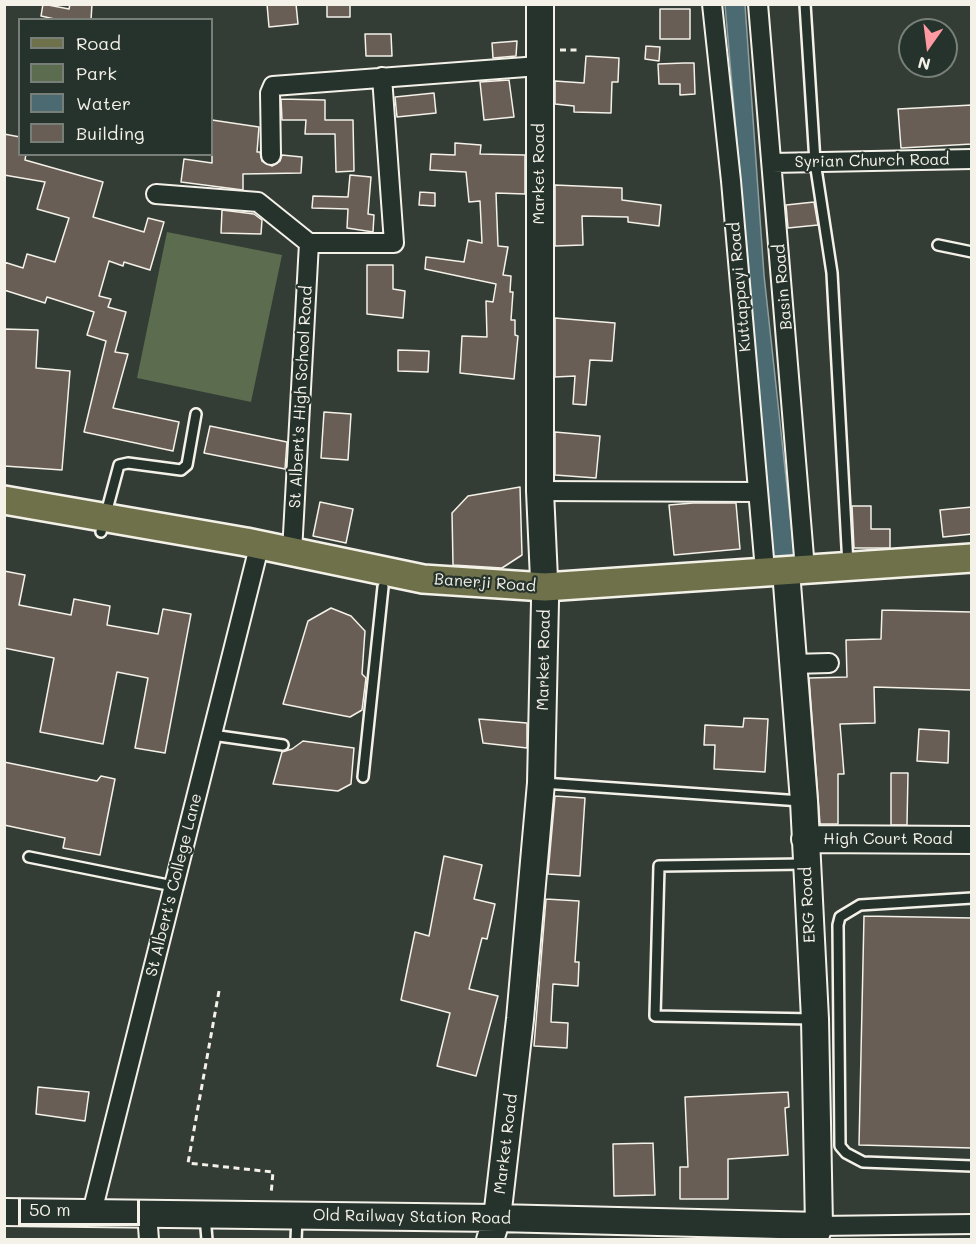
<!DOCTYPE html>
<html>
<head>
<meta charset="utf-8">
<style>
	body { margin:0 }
	#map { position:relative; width:976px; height:1244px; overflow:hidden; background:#333c35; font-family:Mali,sans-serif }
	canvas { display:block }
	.frame { position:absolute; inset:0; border:6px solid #f4f1e8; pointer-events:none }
	.legend { position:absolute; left:18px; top:18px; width:195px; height:138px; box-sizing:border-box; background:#26332d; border:2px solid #787f78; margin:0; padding:8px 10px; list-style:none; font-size:18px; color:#f4f1e8 }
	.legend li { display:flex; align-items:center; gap:12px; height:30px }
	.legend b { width:30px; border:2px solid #787f78 }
	.north { position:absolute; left:898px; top:18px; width:60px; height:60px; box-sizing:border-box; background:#26332d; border:2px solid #787f78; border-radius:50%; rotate:194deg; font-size:16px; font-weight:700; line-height:24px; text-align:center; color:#f4f1e8 }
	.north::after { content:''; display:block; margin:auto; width:21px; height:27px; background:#ff9aa2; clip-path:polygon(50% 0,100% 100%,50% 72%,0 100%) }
	.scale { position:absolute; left:18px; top:1199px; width:122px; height:27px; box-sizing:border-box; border:3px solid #f4f1e8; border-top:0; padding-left:8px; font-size:18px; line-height:21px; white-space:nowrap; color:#f4f1e8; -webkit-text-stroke:4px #26332d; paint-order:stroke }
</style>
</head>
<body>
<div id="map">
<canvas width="976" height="1244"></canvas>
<div class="frame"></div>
<ul class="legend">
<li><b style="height:8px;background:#6f714a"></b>Road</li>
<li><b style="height:16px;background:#5b6c4f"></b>Park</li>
<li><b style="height:16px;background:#4b6a72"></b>Water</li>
<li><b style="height:16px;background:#695e55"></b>Building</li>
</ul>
<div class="north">N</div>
<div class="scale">50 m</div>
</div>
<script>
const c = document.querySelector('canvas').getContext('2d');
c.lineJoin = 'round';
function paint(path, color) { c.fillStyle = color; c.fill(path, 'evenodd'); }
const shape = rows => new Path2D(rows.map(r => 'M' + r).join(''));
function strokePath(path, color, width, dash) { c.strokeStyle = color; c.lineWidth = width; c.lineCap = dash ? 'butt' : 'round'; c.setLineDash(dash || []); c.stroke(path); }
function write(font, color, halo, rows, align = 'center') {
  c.font = font + ' Mali,sans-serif'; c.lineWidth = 4.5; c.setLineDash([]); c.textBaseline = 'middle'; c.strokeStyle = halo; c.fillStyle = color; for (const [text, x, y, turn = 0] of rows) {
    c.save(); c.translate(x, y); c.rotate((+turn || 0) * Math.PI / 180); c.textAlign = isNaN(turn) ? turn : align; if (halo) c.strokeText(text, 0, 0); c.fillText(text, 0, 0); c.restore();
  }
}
const green = shape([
	[167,232,282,255,251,402,137,378]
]);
const water = shape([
	[725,5,745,5,764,275,795,561,774,563,725,5]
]);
const building = shape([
	[43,4,69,9,70,4,92,4,91,20,59,20,41,16,43,4],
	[267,4,296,4,298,24,269,27,267,4],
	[327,4,350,4,350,17,327,17,327,4],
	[660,9,690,9,690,39,660,39,660,9],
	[365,34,391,34,392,56,366,56,365,34],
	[517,41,516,56,493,58,492,43,517,41],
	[646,46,660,47,659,61,645,59,646,46],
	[586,56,619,58,618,82,612,82,611,113,574,112,574,106,555,104,555,81,584,83,586,56],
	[684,63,694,63,695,94,680,95,680,84,659,84,658,64,684,63],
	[509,80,514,117,484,120,480,82,509,80],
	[434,93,436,113,397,117,395,97,434,93],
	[281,99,325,100,325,120,353,120,354,171,336,172,335,134,305,134,306,120,282,120,281,99],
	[972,105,972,144,901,148,898,109,972,105],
	[212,120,259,127,257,152,260,152,262,161,272,166,280,161,282,155,302,157,301,173,243,174,243,190,181,182,184,159,212,163,212,120],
	[4,134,20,137,20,154,26,154,25,160,103,182,93,217,144,232,148,218,164,222,150,270,124,262,123,266,109,261,99,296,111,299,108,307,126,312,115,352,128,354,113,408,179,422,173,451,84,432,106,341,87,335,94,312,47,297,45,303,4,290,4,262,23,268,27,254,55,262,69,218,37,209,45,182,4,175,4,134],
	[455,143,481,145,480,154,525,155,525,194,496,193,498,246,508,247,503,275,511,276,510,292,513,292,511,320,515,320,515,335,518,336,514,379,460,373,462,336,487,337,486,301,493,302,496,284,425,269,426,257,464,262,468,240,482,243,480,201,469,202,466,172,430,170,431,154,455,155,455,143],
	[350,175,371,177,368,214,374,215,373,232,347,228,348,209,312,208,313,196,348,197,350,175],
	[555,185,622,188,622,200,661,205,659,226,628,222,628,217,582,216,583,245,555,246,555,185],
	[420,192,435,193,435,206,419,205,420,192],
	[814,202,818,225,788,228,786,205,814,202],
	[222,210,254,214,262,220,261,234,221,233,222,210],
	[367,265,393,265,393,289,405,291,403,318,367,314,367,265],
	[555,318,615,323,612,361,590,360,586,405,573,404,575,376,555,377,555,318],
	[4,329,38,330,36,368,70,371,62,470,4,466,4,329],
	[398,350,429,351,428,372,398,371,398,350],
	[324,412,351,414,348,460,321,458,324,412],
	[210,426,287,442,285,469,204,453,210,426],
	[555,432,600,436,596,478,555,475,555,432],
	[520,487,522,555,502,568,453,565,452,513,468,496,520,487],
	[320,502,353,509,346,543,313,536,320,502],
	[693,503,736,503,740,549,674,555,669,505,693,503],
	[852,506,871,506,871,529,890,529,890,548,854,548,852,506],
	[972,507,972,534,943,537,940,510,972,507],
	[4,571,25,575,19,605,71,615,74,599,110,606,107,625,158,634,163,609,191,614,165,753,135,748,148,678,117,672,103,744,40,732,54,658,4,648,4,571],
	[331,608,351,616,365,631,362,674,366,678,362,710,350,717,283,704,308,621,331,608],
	[882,610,972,612,972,690,874,687,875,723,840,724,844,774,838,774,838,824,820,824,809,678,847,677,846,640,881,639,882,610],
	[744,718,768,719,765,772,714,769,715,745,704,745,705,725,743,727,744,718],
	[479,719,527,723,527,748,483,743,479,719],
	[919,729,949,731,948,763,917,761,919,729],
	[303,741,354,748,351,784,338,791,273,784,282,752,292,749,303,741],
	[4,762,97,781,101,776,115,779,100,855,63,848,65,838,4,825,4,762],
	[891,773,908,773,907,825,891,825,891,773],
	[555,796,585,798,580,876,548,874,555,796],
	[444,856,482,865,474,899,495,904,487,939,482,938,469,989,498,996,476,1076,437,1066,450,1013,401,1000,415,932,429,936,444,856],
	[546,899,579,901,575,962,579,962,578,986,553,984,551,1022,568,1023,567,1048,534,1046,546,899],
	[864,916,972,918,972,1148,859,1145,864,916],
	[38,1087,89,1092,85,1121,36,1114,38,1087],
	[788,1092,789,1107,785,1108,788,1155,728,1159,728,1199,680,1199,680,1167,688,1167,685,1097,788,1092],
	[653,1143,655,1195,614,1196,613,1144,653,1143]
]);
const path = shape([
	[560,50,577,50],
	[219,991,188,1163,273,1172,271,1195]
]);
const lane = shape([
	[805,4,815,162,832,273,848,565],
	[938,245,972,252],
	[101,532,119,465,128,463,181,470,187,465,196,414],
	[212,735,283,745],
	[363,777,383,587],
	[543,783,801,801],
	[29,857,173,886],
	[806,864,659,866,655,1016,813,1019],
	[972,898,860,905,840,917,838,925,840,1146,846,1153,863,1162,972,1166],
	[205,1216,207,1240],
	[296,1240,297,1217]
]);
const street = shape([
	[712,4,731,181,765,570],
	[758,4,805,569],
	[271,155,270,93,273,86,539,66],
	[772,163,972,159],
	[156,194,258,202,309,243,394,243,382,77],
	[540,491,757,492],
	[292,552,309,243],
	[792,664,829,663],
	[92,1212,256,559],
	[147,1213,149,1240],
	[819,1226,972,1224]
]);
const secondary = shape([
	[787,584,804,801,815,1019,819,1226,814,1240],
	[805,839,972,840],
	[4,1212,497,1218,819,1226],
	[490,1240,497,1218,520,1019,541,783,545,601,540,491,540,4]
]);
const primary = shape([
	[4,500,246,542,423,579,545,587,972,558]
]);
const streetNames = [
	["Syrian Church Road",872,161,-1],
	["Market Road",539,174,-90],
	["Kuttappayi Road",740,287,-95],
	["Basin Road",783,287,-95],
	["St Albert's High School Road",301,397,-87],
	["Banerji Road",485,583,4],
	["Market Road",544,660,-89],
	["High Court Road",888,839],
	["St Albert's College Lane",174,885,-76],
	["ERG Road",808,905,-93],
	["Market Road",506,1144,-83],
	["Old Railway Station Road",412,1217,1]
];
paint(green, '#5b6c4f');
paint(water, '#4b6a72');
strokePath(water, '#8fa0a1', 1.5);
paint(building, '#695e55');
strokePath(building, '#f4f1e8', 1.5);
strokePath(lane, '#f4f1e8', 14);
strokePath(street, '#f4f1e8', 22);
strokePath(secondary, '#f4f1e8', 30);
strokePath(primary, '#f4f1e8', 32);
strokePath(path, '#f4f1e8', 3, [6, 4.5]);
strokePath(lane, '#26332d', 9);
strokePath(street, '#26332d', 18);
strokePath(secondary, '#26332d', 26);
strokePath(primary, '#6f714a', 27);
write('16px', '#f4f1e8', '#26332d', streetNames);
</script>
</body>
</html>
